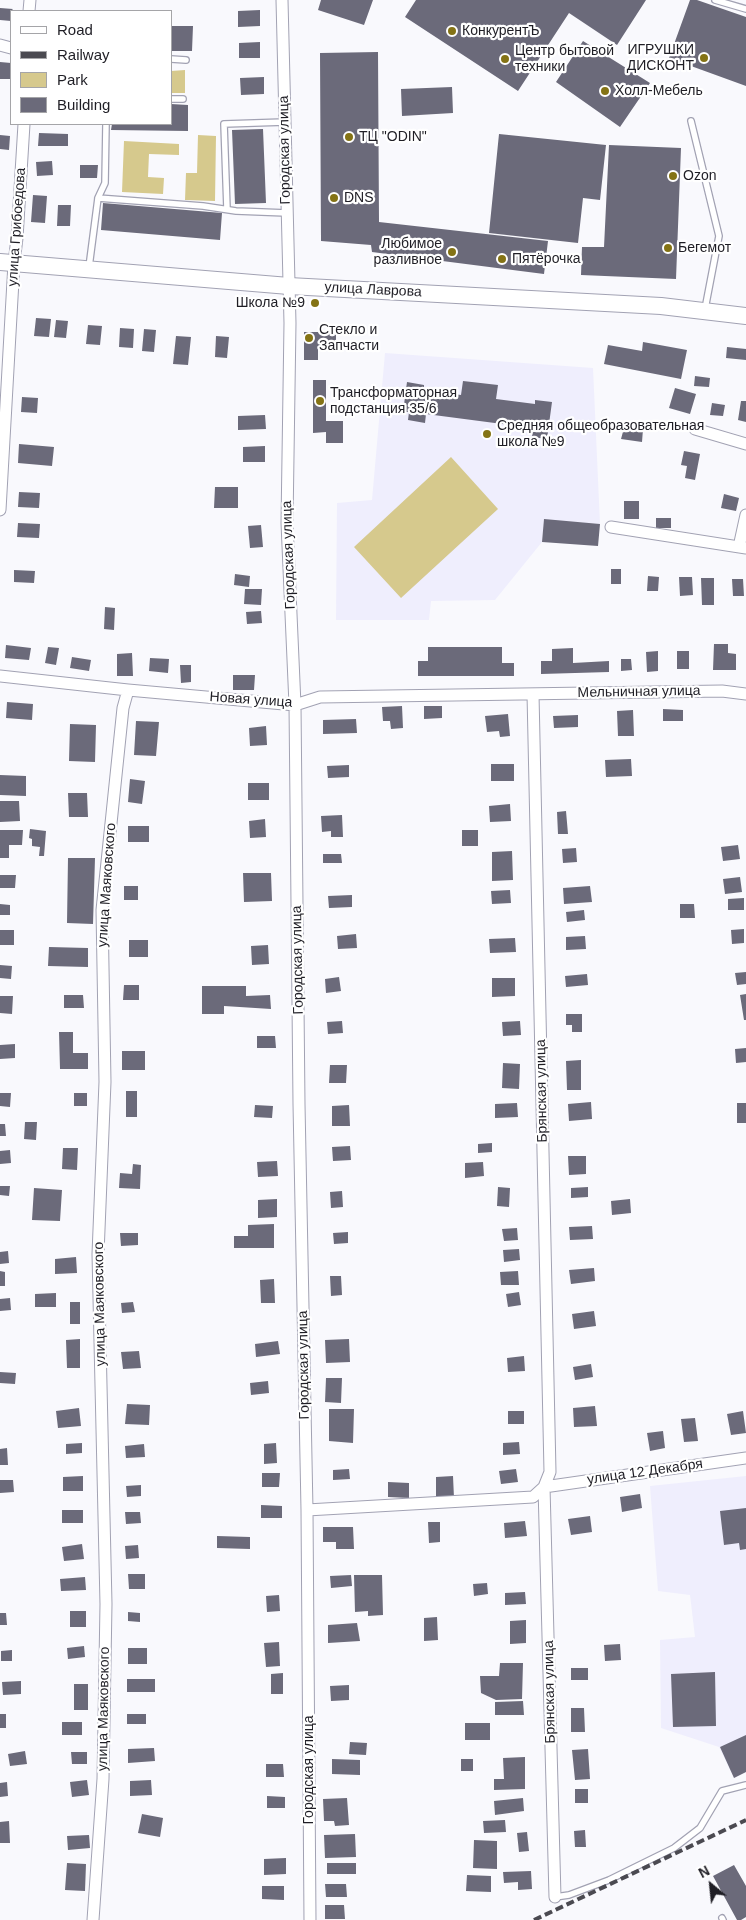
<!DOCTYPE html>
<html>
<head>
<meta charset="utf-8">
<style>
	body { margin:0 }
	#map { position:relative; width:746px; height:1920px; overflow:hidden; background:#f9f9fd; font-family:Arial,sans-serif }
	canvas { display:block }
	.legend { position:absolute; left:10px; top:10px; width:162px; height:115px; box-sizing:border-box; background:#fff; border:1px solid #a5a5a8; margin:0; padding:6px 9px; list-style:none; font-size:15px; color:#1f1e25 }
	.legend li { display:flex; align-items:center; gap:10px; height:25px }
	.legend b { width:25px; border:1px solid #a5a5a8 }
	.north { position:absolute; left:686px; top:1860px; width:50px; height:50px; -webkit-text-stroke:4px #fff; paint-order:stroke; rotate:332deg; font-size:14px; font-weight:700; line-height:20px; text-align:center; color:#1f1e25 }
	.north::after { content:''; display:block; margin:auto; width:18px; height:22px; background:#1f1e25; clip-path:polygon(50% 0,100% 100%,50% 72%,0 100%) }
</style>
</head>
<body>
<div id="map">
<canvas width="746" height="1920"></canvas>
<ul class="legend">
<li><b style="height:6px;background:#fff"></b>Road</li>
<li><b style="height:6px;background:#4b4a51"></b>Railway</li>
<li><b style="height:14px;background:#d6c98d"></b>Park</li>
<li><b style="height:14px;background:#6b6a7a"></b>Building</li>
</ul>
<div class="north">N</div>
</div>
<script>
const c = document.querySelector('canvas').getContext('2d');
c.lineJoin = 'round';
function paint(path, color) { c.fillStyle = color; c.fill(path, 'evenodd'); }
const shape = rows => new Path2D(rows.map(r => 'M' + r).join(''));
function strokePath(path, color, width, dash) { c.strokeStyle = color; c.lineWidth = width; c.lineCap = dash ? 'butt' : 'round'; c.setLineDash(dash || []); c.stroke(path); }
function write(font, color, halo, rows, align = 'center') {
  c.font = font + ' Arial,sans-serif'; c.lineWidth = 4.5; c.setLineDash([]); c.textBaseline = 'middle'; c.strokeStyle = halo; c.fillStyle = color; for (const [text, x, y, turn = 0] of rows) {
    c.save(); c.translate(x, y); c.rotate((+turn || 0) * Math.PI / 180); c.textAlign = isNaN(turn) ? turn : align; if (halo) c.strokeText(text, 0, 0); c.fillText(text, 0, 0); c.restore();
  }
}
const built = shape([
	[385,353,593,368,600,524,544,520,542,542,495,600,431,601,429,620,336,620,337,503,372,500],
	[746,1476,746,1772,734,1778,719,1747,661,1728,660,1640,695,1637,690,1595,658,1591,650,1486]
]);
const green = shape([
	[185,70,185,93,171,93,171,71],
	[198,135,216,136,215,201,185,200,186,173,197,173],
	[124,141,179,144,179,155,149,154,148,177,164,178,163,194,122,192],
	[451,457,498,509,401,598,354,547]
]);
const building = shape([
	[321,0,373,0,364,25,318,10],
	[416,0,646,0,617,45,569,13,518,91,405,17],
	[690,0,697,0,746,17,746,86,669,58],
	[0,8,13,9,11,11,11,21,0,20],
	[260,10,260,26,238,27,238,11],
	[171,26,193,26,192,51,171,51],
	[583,41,650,83,620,127,556,82],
	[260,42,260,58,239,58,239,43],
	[378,52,379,222,548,241,544,274,372,252,371,245,321,241,320,53],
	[0,62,11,63,11,79,0,79],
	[264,77,264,94,241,95,240,78],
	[452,87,453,113,402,116,401,89],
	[171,104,188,105,188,131,111,130,112,124,171,124],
	[263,129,266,203,235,204,232,130],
	[39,133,68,134,68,146,38,146],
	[499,134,606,145,600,200,583,198,578,243,489,233],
	[0,135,10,136,9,150,0,149],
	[609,145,681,148,676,279,581,275,582,247,604,247],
	[52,161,53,175,37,176,36,162],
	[80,165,98,165,97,178,80,178],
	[33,195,47,196,45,223,31,222],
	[103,203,222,213,220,240,101,230],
	[58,205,71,205,70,226,57,226],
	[36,318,51,319,49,337,34,336],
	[56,320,68,321,66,338,54,337],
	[88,325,102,326,100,345,86,344],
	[120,328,134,329,133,348,119,347],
	[144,329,156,330,154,352,142,351],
	[304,332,336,332,336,347,318,347,318,360,304,360],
	[176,336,191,337,188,365,173,364],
	[216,336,229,337,227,358,215,357],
	[643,342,687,350,681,379,604,364,608,345,642,351],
	[727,347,746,349,746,360,726,358],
	[695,376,710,378,709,387,694,386],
	[313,380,326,380,326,421,343,421,343,443,326,443,326,432,313,433],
	[463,381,498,385,496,399,535,404,535,400,552,402,547,439,532,437,533,428,426,414,425,423,408,420,409,412,403,412,407,382,424,385,424,390,461,395],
	[675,388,696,394,690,414,669,408],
	[22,397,38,398,37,413,21,412],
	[741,401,746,401,746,422,738,420],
	[712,403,725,405,723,416,710,415],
	[265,415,266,429,238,430,238,416],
	[624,428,643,429,642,442,621,439],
	[19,444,54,447,52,466,18,463],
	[265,446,265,462,243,462,243,447],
	[684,451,700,454,695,480,685,478,687,466,681,465],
	[215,487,238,487,238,508,214,508],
	[19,492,40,493,39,508,18,507],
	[724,494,739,498,736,511,721,508],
	[624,501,639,501,639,519,624,519],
	[656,518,671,518,671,528,656,528],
	[544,519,600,524,598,546,542,542],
	[18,523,40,524,39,538,17,537],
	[261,525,263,547,250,548,248,526],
	[611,569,621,569,621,584,611,584],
	[14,570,35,571,34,583,14,582],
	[235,574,250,576,249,587,234,585],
	[648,576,659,577,658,591,647,591],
	[679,577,692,577,693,595,680,596],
	[701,578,714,578,714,605,702,605],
	[732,579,743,579,744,596,733,596],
	[245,589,262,589,261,605,244,604],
	[105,607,115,608,114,630,104,629],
	[261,611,262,623,247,624,246,612],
	[714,644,728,644,728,653,736,654,736,670,713,670],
	[6,645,31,648,29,660,5,658],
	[48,647,59,648,56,665,45,663],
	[428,647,502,647,502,663,514,663,514,676,418,676,418,661,428,661],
	[573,648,573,663,609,661,609,672,541,674,541,661,552,661,552,649],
	[658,651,658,671,647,672,646,652],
	[677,651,689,651,689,669,677,669],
	[132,653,133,676,117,676,117,654],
	[72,657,91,660,89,671,70,668],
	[150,658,169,659,168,673,149,671],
	[621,659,631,659,632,670,621,671],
	[180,665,191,665,191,682,181,683],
	[233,675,255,675,254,690,233,690],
	[7,702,33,704,32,720,6,718],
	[402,706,403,728,391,729,390,721,383,721,382,707],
	[424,706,442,706,442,718,424,719],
	[663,709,683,710,683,721,663,721],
	[633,710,634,736,618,736,617,711],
	[508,714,510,736,500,737,499,731,487,732,485,716],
	[578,715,578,727,554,728,553,716],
	[356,719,357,733,323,734,323,720],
	[136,721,159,722,156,756,134,755],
	[70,724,96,725,95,762,69,761],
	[266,726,267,745,250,746,249,728],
	[631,759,632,776,606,777,605,760],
	[491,764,514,764,514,781,491,781],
	[349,765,349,777,328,778,327,766],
	[0,775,26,776,26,796,0,795],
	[130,779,145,781,142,804,128,802],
	[248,783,269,783,269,800,248,800],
	[68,793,87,793,88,817,69,817],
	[0,801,19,801,20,821,0,822],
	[510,804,511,821,490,822,489,806],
	[566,811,568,834,558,834,557,812],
	[342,815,343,837,331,837,331,831,322,832,321,816],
	[265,819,266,837,250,838,249,821],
	[128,826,149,826,149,842,128,842],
	[30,829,46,831,44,856,39,856,40,847,32,846,32,839,29,838],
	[0,830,23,830,22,845,9,845,9,858,0,858],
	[462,830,478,830,478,846,462,846],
	[738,845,740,859,723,861,721,847],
	[576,848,577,862,563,863,562,849],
	[512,851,513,880,492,881,492,852],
	[323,854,341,854,342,863,323,863],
	[68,858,95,858,93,924,67,923],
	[243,873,271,873,272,901,244,902],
	[0,875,16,875,15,888,0,888],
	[740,877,742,892,725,894,723,879],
	[124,886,138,886,138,900,124,900],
	[590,886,592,902,564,904,563,888],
	[510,890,511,903,492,904,491,891],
	[352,895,352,907,329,908,328,896],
	[744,898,744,910,728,910,728,899],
	[0,904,10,905,10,915,0,915],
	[680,904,694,904,695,918,680,918],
	[584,910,585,920,567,922,566,912],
	[744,929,744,943,732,944,731,930],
	[0,930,14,930,14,945,0,945],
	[356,934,357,948,338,949,337,936],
	[585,936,586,949,566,950,566,937],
	[515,938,516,952,490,953,489,939],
	[129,940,148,940,148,957,129,957],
	[268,945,269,964,252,965,251,946],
	[49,947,88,948,88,967,48,966],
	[0,965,12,966,11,979,0,978],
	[746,972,746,984,737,985,735,973],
	[587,974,588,985,566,987,565,976],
	[339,977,341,991,326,993,325,979],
	[492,978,515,978,515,996,492,997],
	[124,985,139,985,139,1000,123,1000],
	[202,986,246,986,246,996,270,995,271,1009,224,1006,224,1014,202,1014],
	[746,994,746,1020,744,1020,740,995],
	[64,995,83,995,84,1008,64,1008],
	[0,996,13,996,12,1014,0,1013],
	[566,1014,582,1014,582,1032,572,1032,572,1025,566,1025],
	[342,1021,343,1033,328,1034,327,1022],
	[520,1021,521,1035,503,1036,502,1022],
	[59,1032,73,1032,73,1053,88,1053,88,1069,60,1069],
	[257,1036,275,1036,276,1048,257,1048],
	[15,1044,15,1058,0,1059,0,1045],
	[746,1048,746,1062,736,1063,735,1049],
	[122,1051,145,1051,145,1070,122,1070],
	[581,1060,581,1090,567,1090,566,1061],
	[503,1063,520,1064,519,1089,502,1088],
	[330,1065,347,1065,346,1083,329,1083],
	[126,1091,137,1091,137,1117,126,1117],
	[0,1093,11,1093,10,1107,0,1106],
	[74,1093,87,1093,87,1106,74,1106],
	[591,1102,592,1119,569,1121,568,1104],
	[517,1103,518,1117,495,1118,495,1104],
	[737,1103,746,1103,746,1123,737,1123],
	[255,1105,273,1106,272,1118,254,1117],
	[349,1105,350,1126,332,1126,332,1106],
	[25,1122,37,1122,36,1140,24,1139],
	[0,1124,5,1124,6,1136,0,1136],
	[492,1143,492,1152,478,1153,478,1144],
	[350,1146,351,1160,333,1161,332,1147],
	[63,1148,78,1148,77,1170,62,1169],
	[10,1150,11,1163,0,1164,0,1151],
	[568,1156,586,1156,586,1174,569,1175],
	[277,1161,278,1176,258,1177,257,1162],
	[483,1162,484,1176,465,1178,465,1163],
	[133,1164,141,1165,140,1189,119,1188,120,1173,132,1174],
	[0,1186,10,1186,9,1196,0,1195],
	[498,1187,510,1188,509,1207,497,1206],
	[588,1187,588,1197,571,1198,571,1188],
	[34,1188,62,1190,60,1221,32,1220],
	[342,1191,343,1207,331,1208,330,1192],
	[277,1199,277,1217,258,1218,258,1200],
	[630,1199,631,1213,612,1215,611,1201],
	[274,1224,274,1248,234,1248,234,1236,248,1236,248,1225],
	[592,1226,593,1239,570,1240,569,1227],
	[517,1228,518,1240,504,1241,502,1229],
	[348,1232,348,1243,334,1244,333,1233],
	[120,1233,138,1233,138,1245,121,1246],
	[519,1249,520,1260,504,1262,503,1250],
	[8,1251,9,1263,0,1264,0,1252],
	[76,1257,77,1273,55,1274,55,1259],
	[594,1268,595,1281,571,1284,569,1270],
	[0,1271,5,1272,5,1286,0,1286],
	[518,1271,519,1285,501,1285,500,1272],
	[330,1276,341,1276,342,1295,331,1296],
	[274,1279,275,1303,261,1303,260,1280],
	[519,1292,521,1305,508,1307,506,1294],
	[56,1293,56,1307,35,1307,35,1294],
	[10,1298,11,1310,0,1311,0,1299],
	[70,1302,80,1302,80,1324,70,1324],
	[133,1302,135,1312,122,1313,121,1303],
	[594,1311,596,1326,574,1329,572,1314],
	[80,1339,80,1368,67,1368,66,1340],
	[349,1339,350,1362,326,1363,325,1340],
	[278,1341,280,1354,256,1357,255,1344],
	[139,1351,141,1368,123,1369,121,1352],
	[524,1356,525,1371,508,1372,507,1358],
	[591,1364,593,1377,575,1380,573,1367],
	[0,1372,16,1373,15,1384,0,1383],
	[326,1378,342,1378,341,1403,325,1402],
	[268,1381,269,1393,251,1395,250,1383],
	[127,1404,150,1405,149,1425,125,1424],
	[595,1406,597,1426,574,1427,573,1408],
	[79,1408,81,1426,58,1428,56,1411],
	[329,1409,354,1409,353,1443,329,1441],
	[508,1411,524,1411,524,1424,508,1424],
	[743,1411,746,1433,731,1435,727,1414],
	[695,1418,698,1441,684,1442,681,1419],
	[663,1431,665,1448,650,1451,647,1433],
	[519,1442,520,1454,503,1455,503,1443],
	[82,1443,82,1453,66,1454,66,1444],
	[276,1443,277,1463,264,1464,264,1444],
	[144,1444,145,1457,126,1458,125,1446],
	[7,1448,8,1465,0,1465,0,1449],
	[349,1469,350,1479,333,1480,333,1470],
	[516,1469,518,1482,501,1484,499,1471],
	[262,1473,280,1473,279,1487,262,1487],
	[83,1476,83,1491,63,1491,63,1477],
	[453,1476,454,1498,436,1499,436,1477],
	[0,1480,13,1480,14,1492,0,1493],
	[388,1482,409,1483,409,1498,388,1497],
	[141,1485,141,1496,127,1497,126,1486],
	[640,1494,642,1508,622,1512,620,1497],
	[261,1505,282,1506,282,1518,261,1518],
	[746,1508,746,1549,740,1550,739,1543,724,1545,720,1511],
	[62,1510,83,1510,83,1523,62,1523],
	[125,1512,140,1512,141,1523,126,1524],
	[590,1516,592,1532,571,1535,568,1519],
	[525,1521,527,1536,505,1538,504,1523],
	[428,1522,440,1522,440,1542,429,1543],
	[323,1527,353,1527,354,1549,336,1549,336,1542,323,1542],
	[217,1536,250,1537,250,1549,217,1548],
	[82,1544,84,1559,64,1561,62,1547],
	[138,1545,139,1558,126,1559,125,1546],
	[128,1574,145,1574,145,1589,129,1589],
	[351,1575,352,1586,331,1588,330,1576],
	[354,1575,382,1575,383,1615,368,1616,368,1611,355,1612],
	[85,1577,86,1590,61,1591,60,1579],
	[487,1583,488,1594,474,1596,473,1584],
	[525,1592,526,1604,505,1605,505,1593],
	[279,1595,280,1611,267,1612,266,1596],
	[70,1611,86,1611,86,1627,70,1627],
	[128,1612,140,1613,140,1622,128,1621],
	[0,1613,6,1613,7,1625,0,1625],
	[437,1617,438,1640,424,1641,424,1618],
	[526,1620,526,1643,510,1644,510,1621],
	[357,1623,360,1641,328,1643,328,1625],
	[279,1642,280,1666,266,1667,264,1643],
	[620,1644,621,1660,605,1661,604,1645],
	[84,1646,85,1657,68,1659,67,1648],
	[128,1648,147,1648,147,1664,128,1664],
	[12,1650,12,1661,1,1661,1,1651],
	[500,1663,523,1663,522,1699,496,1700,481,1693,480,1676,499,1676],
	[571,1668,588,1668,588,1680,571,1680],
	[715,1672,716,1726,673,1727,671,1674],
	[283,1673,283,1694,271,1694,271,1674],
	[127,1679,155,1679,155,1692,127,1692],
	[21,1681,21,1694,3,1695,2,1682],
	[74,1684,88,1684,88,1710,74,1710],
	[349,1685,349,1700,331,1701,330,1686],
	[523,1701,524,1715,495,1715,495,1702],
	[571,1708,584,1708,585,1732,571,1732],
	[0,1714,6,1714,6,1728,0,1728],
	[127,1714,146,1714,146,1724,127,1724],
	[62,1722,82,1722,82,1735,62,1735],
	[465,1723,490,1723,490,1740,465,1740],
	[746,1735,746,1772,734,1778,720,1747],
	[350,1742,367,1743,366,1755,349,1754],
	[154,1748,155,1761,128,1763,128,1749],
	[588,1749,590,1779,575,1780,572,1750],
	[25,1751,27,1764,10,1766,8,1754],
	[71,1752,87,1752,87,1764,72,1764],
	[525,1757,525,1789,494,1790,494,1779,504,1779,503,1758],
	[332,1759,360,1760,360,1775,332,1774],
	[461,1759,473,1759,473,1771,461,1771],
	[266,1764,283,1764,284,1777,266,1777],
	[87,1780,89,1795,72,1797,70,1782],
	[151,1780,152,1795,130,1796,130,1781],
	[7,1782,8,1796,0,1797,0,1783],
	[575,1789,588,1789,588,1803,575,1803],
	[267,1796,285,1797,285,1808,267,1808],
	[347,1798,349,1825,335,1826,334,1821,324,1821,323,1799],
	[523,1798,524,1811,495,1815,494,1801],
	[142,1814,163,1818,160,1837,138,1833],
	[505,1820,506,1832,484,1833,483,1821],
	[9,1821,10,1843,0,1843,0,1822],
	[585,1830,586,1847,575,1847,574,1831],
	[527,1832,529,1851,519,1852,517,1833],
	[355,1834,356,1857,325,1858,324,1835],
	[89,1835,90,1848,68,1850,67,1836],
	[474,1840,497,1841,497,1869,473,1868],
	[286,1858,286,1874,264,1875,264,1859],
	[67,1863,86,1864,85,1891,65,1890],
	[327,1863,356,1863,356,1874,327,1874],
	[734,1865,746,1886,746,1917,741,1920,737,1920,713,1876],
	[531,1871,532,1889,518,1890,518,1882,504,1883,503,1872],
	[467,1875,491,1876,491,1892,466,1891],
	[325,1884,346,1884,347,1897,326,1897],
	[262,1886,284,1886,284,1900,262,1899],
	[325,1905,344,1905,345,1919,325,1919]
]);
const service = shape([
	[715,0,746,9],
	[171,59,186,60],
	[171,99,183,99],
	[691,121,719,236,705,309],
	[98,198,105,183,106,124],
	[227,209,224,124,285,122],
	[89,267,98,198,203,206,236,211,287,213],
	[555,1897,569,1895,609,1880,674,1848,700,1828,722,1791,746,1785],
	[722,1918,723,1920]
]);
const minor = shape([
	[282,0,290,323,287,523,295,705,299,1104,307,1510,310,1920],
	[29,11,30,0],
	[0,45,11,48],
	[695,429,746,444],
	[0,510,14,263,17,238,24,124],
	[611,527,746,548],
	[739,547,746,515],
	[0,676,128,690,295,705,320,697,722,691,746,694],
	[533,694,550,1472,544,1487,555,1897],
	[544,1487,746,1458],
	[307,1510,533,1497,544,1487],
	[93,1920,103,1779,106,1604,98,1254,105,1082,102,910,123,708,128,690]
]);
const secondary = shape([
	[0,262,289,286,661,306,746,316]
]);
const rail = shape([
	[534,1920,746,1820]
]);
const markers = [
	[452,31,5,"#847315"],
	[704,58,5,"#847315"],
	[505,59,5,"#847315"],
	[605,91,5,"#847315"],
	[349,137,5,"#847315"],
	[673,176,5,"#847315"],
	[334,198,5,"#847315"],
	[668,248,5,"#847315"],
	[452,252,5,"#847315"],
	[502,259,5,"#847315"],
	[315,303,5,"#847315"],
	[309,338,5,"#847315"],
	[320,401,5,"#847315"],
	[487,434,5,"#847315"]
];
const poiNames = [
	["КонкурентЪ",462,31],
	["ИГРУШКИ",694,50,"right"],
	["ДИСКОНТ",694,66,"right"],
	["Центр бытовой",515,51],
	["техники",515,67],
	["Холл-Мебель",615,91],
	["ТЦ \"ODIN\"",359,137],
	["Ozon",683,176],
	["DNS",344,198],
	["Любимое",442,244,"right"],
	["разливное",442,260,"right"],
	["Бегемот",678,248],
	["Пятёрочка",512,259],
	["Школа №9",305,303,"right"],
	["Стекло и",319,330],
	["Запчасти",319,346],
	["Трансформаторная",330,393],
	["подстанция 35/6",330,409],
	["Средняя общеобразовательная",497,426],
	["школа №9",497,442]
];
const streetNames = [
	["Городская улица",285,150,-91],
	["улица Грибоедова",17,227,-86],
	["улица Лаврова",373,290,3],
	["Городская улица",289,555,-92],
	["Мельничная улица",639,692,-1],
	["Новая улица",251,700,4],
	["улица Маяковского",107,885,-86],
	["Городская улица",298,960,-91],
	["Брянская улица",542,1091,-91],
	["улица Маяковского",100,1304,-91],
	["Городская улица",304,1365,-91],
	["улица 12 Декабря",645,1472,-8],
	["Брянская улица",550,1692,-91],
	["улица Маяковского",104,1709,-89],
	["Городская улица",309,1770,-90]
];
paint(built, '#efeefd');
paint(green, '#d6c98d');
paint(building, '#6b6a7a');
strokePath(service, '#a2a2b3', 8);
strokePath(minor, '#a2a2b3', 13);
strokePath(secondary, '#a2a2b3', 18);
strokePath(service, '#fff', 5.5);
strokePath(minor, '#fff', 11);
strokePath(secondary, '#fff', 16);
strokePath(rail, '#4b4a51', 4, [8, 4]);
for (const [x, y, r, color] of markers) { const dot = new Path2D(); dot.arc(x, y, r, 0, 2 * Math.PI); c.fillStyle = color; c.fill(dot); strokePath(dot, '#fff', 2); }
write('14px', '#1f1e25', '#fff', poiNames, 'left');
write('14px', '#1f1e25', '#fff', streetNames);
</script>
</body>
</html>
